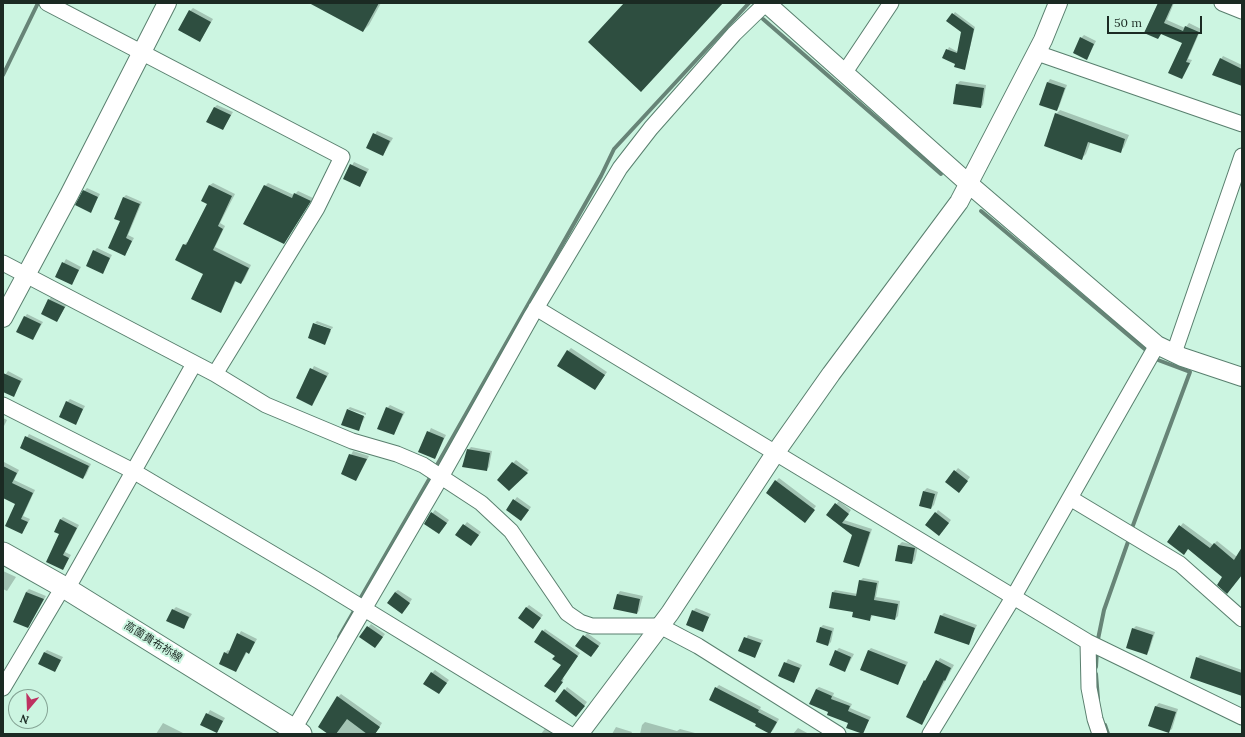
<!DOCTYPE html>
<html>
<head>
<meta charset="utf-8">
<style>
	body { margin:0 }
	#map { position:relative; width:1245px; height:737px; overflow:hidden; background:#ccf5e1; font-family:Lora,serif }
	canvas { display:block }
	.frame { position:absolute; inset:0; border:4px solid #1b2a23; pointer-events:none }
	.north { position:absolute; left:8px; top:689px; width:40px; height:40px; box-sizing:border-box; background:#ccf5e1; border:1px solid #85a495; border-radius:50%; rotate:199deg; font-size:11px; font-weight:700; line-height:16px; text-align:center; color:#1b2a23 }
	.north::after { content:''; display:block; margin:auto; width:14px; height:18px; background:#be3161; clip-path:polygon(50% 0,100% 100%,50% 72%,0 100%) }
	.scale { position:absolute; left:1107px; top:16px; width:95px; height:18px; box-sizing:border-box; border:2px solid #1b2a23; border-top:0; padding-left:5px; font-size:12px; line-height:14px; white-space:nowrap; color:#1b2a23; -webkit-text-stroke:3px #ccf5e1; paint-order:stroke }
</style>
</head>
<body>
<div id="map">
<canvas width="1245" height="737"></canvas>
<div class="frame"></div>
<div class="north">N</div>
<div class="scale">50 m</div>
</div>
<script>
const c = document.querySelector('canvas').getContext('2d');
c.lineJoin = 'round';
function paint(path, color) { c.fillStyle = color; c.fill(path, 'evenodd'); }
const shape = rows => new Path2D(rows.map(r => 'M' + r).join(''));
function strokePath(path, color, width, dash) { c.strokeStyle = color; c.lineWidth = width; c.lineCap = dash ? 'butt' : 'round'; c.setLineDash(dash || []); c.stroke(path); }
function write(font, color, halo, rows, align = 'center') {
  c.font = font + ' Lora,"Noto Sans JP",serif'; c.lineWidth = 4; c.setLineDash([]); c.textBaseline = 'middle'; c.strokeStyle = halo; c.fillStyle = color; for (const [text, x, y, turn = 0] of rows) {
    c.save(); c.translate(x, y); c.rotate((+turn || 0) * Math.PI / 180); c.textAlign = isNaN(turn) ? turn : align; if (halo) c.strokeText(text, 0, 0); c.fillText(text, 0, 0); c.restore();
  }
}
const shadow = shape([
	[311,3,381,3,369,25,363,31],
	[1158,3,1174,3,1167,20,1185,28,1189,23,1201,29,1188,59,1192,60,1182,78,1183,43,1162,33,1158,38,1145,32],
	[193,8,213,19,202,38,190,11],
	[955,12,975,27,965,68,944,58,949,47,958,52,962,32,948,21],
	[1084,35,1096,41,1087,59,1081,38],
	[1223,56,1242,65,1242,85,1221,59],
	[1050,79,1067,85,1059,107,1056,110,1040,104,1048,82],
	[960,81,986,85,983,105,980,107,954,103,957,84],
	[217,105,233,112,223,129,214,108],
	[1060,110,1129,135,1124,147,1120,152,1091,141,1086,154,1082,158,1056,114],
	[377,131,393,138,383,155,368,148],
	[354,162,369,169,360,186,344,179],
	[213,183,235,194,220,223,225,226,215,247,251,265,244,280,241,283,236,281,221,312,204,273,184,245,187,242,189,243,208,203,210,185],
	[268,183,294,195,298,191,313,198,284,243,265,186],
	[87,188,100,194,91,211,84,191],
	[126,195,142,202,128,235,134,238,125,255,122,221,123,198],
	[97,248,112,255,103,272,94,251],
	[66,259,81,267,71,284,56,277],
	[51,297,67,304,57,321,49,300],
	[27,314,43,322,33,339,25,317],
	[317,321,333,327,332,329,315,323],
	[314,324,331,331,325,344],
	[571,348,607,372,595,389,568,351],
	[314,366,329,373,312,404,297,397],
	[8,371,23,379,13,396,3,391,3,378],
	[70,399,85,406,76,423,67,402],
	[390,405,405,412,394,434,387,408],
	[350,407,366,413,366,415,348,409],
	[348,411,365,417,358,430],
	[3,418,7,420,3,428],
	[431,428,446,435,435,458,420,451],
	[29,434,91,464,86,475,83,478,21,448],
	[471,447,492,451,489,467,486,470,468,450],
	[353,451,369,456,356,480,342,473],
	[516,460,529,470,509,490,513,463],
	[4,462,19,470,14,480,35,490,23,516,30,519,22,533,17,504,3,496],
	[958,468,970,477,961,489,946,482],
	[779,478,816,506,806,520,776,481],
	[927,488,938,492,934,505,931,508,924,491],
	[517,497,531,507,524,517,507,510],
	[839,501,851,510,844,520,872,529,861,563,858,566,853,535,827,515],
	[435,510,449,520,442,530,425,523],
	[938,510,951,520,942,532,936,513],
	[63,517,79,525,65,552,71,555,63,569,60,520],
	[467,522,481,532,474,542,457,535],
	[1183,523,1213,545,1217,541,1237,557,1242,549,1242,574,1223,577,1188,548,1168,542],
	[902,542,918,546,915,560,912,563,899,545],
	[3,571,16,577,7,591,3,589],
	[863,578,879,581,876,597,900,601,898,616,895,619,873,615,869,620,854,611,833,592,835,590,858,594,860,581],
	[29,589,46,596,28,627,26,592],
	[398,590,412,599,405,610,395,592],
	[620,591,643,596,639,611,637,613,614,608,618,594],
	[529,605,543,615,533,628,526,608],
	[176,607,192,614,183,628,173,610],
	[696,608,711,614,702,631,693,611],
	[944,613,977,625,968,644,941,616],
	[371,624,385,634,378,644,361,637],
	[823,625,834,628,831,642,828,645,820,628],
	[1136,626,1155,632,1149,651,1146,654,1133,629],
	[545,629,580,653,562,678,564,679,557,690,563,665,543,631],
	[241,631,257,639,251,650,248,652,247,652,236,671,225,653,228,650,230,651],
	[587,633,601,643,594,653,577,646],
	[748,635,763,640,755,657,740,651],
	[839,648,854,654,845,671,836,651],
	[871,648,908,662,898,684,868,651],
	[47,650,63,657,55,671,45,652],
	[1200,655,1242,670,1242,695,1197,658],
	[940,658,954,665,922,723,925,681],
	[788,659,802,665,794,682,779,676],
	[435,670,449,680,441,690,432,673],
	[719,685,761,707,760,709,779,719,773,730,770,733,757,723,716,688],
	[567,687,587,702,579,713,565,690],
	[819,687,834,693,833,696,852,704,850,708,871,717,862,733,849,723,830,711,816,689],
	[341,694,382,723,375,734,331,734,338,697],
	[1159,703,1178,709,1172,729,1169,731,1150,725,1156,706],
	[210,710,225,718,217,732,202,724],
	[645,722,677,731,680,729,695,733,640,734,642,725],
	[163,723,185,734,156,734],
	[547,726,556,734,541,734],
	[616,727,632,732,631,734,612,734],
	[798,728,809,734,793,734]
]);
const stream = shape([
	[763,19,941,174],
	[3,75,38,3],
	[981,211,1147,351],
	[437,465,601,176,614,149,749,3],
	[1132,528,1190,372,1158,360],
	[360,599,431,476],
	[339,637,354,611],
	[1097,644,1104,610,1129,539],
	[1096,667,1097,650],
	[1096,674,1098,699],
	[1105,725,1108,734]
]);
const building = shape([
	[309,3,379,3,363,32],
	[624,3,723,3,641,92,588,42],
	[1158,3,1173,3,1164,23,1183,31,1185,26,1199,32,1186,62,1190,63,1182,79,1168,73,1182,43,1161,34,1158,39,1144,33],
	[189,10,211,22,200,42,178,30],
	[952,13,974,29,965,70,954,67,955,64,942,58,946,49,957,53,961,32,946,21],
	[1080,37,1094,44,1087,60,1073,53],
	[1220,58,1242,69,1242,86,1212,75],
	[1047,82,1065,88,1057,111,1039,105],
	[956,84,984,88,981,108,953,104],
	[214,107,231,115,223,130,206,122],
	[1055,113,1125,139,1121,153,1088,142,1082,160,1044,146],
	[373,133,390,141,383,156,366,148],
	[350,164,367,172,360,187,343,179],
	[209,185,232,196,218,226,223,229,213,250,249,268,241,284,235,281,221,313,191,299,203,274,175,260,183,244,186,245,207,204,201,201],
	[264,185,292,198,294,193,311,201,284,244,243,224],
	[83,190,98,197,91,213,75,205],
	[123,197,140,204,126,238,132,241,125,256,108,248,120,221,114,219],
	[93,250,110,258,103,274,86,266],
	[62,262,79,270,72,285,55,277],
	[48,299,65,307,57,322,41,314],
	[24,316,41,324,33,340,16,332],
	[313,323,331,329,325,345,308,338],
	[567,350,605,375,595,390,557,366],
	[310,368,327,376,312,406,296,398],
	[3,373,21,381,14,397,3,392],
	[66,401,83,409,76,425,59,417],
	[386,407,403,414,394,435,377,429],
	[347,409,364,416,359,431,341,425],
	[427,431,444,438,435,459,418,452],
	[25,436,89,466,83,479,20,448],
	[467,449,490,453,487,471,462,467],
	[349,454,367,459,356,481,341,474],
	[512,462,528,473,509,491,497,480],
	[3,466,17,473,12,483,33,493,21,519,28,522,22,534,5,526,15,504,3,498],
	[954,470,968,481,959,493,945,482],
	[775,480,815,510,805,523,766,493],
	[923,491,935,494,931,509,919,506],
	[513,499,529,510,521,521,506,510],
	[835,503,849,514,842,523,870,532,859,567,843,562,852,535,826,515],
	[431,512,447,523,439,534,424,524],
	[935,512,949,523,939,536,925,525],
	[60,519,77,528,63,555,69,558,63,570,46,562,59,534,54,532],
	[463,524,479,535,471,546,455,535],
	[1179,525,1210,548,1214,543,1234,560,1242,547,1242,575,1227,594,1217,585,1222,577,1188,549,1184,555,1167,542],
	[898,545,915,548,912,564,895,561],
	[859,580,877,583,874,600,898,604,895,620,871,615,870,621,852,617,853,612,829,608,832,592,856,596],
	[26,592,44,599,28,628,13,622],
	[395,592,410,603,402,614,387,603],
	[617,594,640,599,637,614,613,609],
	[526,607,541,618,533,629,518,618],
	[172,609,189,617,184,629,166,621],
	[692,610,709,617,703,632,686,625],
	[940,615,975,628,969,645,934,633],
	[367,626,383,637,375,648,359,637],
	[820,627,832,631,828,646,816,642],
	[1132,628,1153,635,1147,655,1126,648],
	[542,630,578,656,561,681,563,682,555,693,544,686,561,665,552,659,555,656,534,642],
	[237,633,255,642,249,654,246,652,236,672,219,664,224,652,228,654],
	[583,635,599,646,591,657,575,646],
	[744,637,761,643,755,658,738,651],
	[835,650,851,657,845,672,829,665],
	[868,650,906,665,898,685,860,670],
	[44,652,61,660,55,672,38,664],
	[1196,657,1242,673,1242,696,1190,678],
	[936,660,951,668,945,681,944,680,922,725,906,717,924,680,925,681],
	[784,662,800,668,794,683,778,676],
	[431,672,447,683,439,694,423,684],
	[715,687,759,710,758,712,777,722,770,734,755,726,756,724,709,700],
	[564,689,585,706,576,717,555,701],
	[816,689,832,696,831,699,850,706,848,711,869,720,863,734,846,728,848,723,827,715,828,712,809,704],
	[337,696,380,727,375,734,367,734,347,719,336,734,328,734,318,727],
	[1155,706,1176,712,1169,733,1148,726],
	[206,713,223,721,217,733,200,725]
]);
const minor = shape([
	[47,3,342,157,317,208,215,374],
	[1222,3,1242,11],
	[1037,53,1242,124],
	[845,72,891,3],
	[3,263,215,374,266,405,352,441,397,454,423,465,481,503,511,531,567,613,580,622,592,626,660,626,698,646,838,734],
	[536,308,1088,642,1242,717],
	[1174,353,1242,156],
	[3,405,133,471,317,580,569,734],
	[1070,498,1180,564,1242,619],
	[67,589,194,364],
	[1088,642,1089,688,1095,719,1100,734],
	[3,688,63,587],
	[291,734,441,477,532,315,620,168,651,128,734,34,766,3],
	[930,734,1014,596,1157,345]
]);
const tertiary = shape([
	[766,3,969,184,1157,345,1182,357,1242,377],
	[3,318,69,195,167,3],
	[579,734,670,613,776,452,831,374,959,202,1043,40,1058,3]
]);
const secondary = shape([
	[3,553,67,589,301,734]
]);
const streetNames = [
	["高薗貴布祢線",153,642,32]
];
paint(shadow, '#0003');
strokePath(stream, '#678477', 4);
paint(building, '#2e4e40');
strokePath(minor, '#597f6e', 17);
strokePath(tertiary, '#597f6e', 20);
strokePath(secondary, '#597f6e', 23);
strokePath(minor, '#fff', 15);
strokePath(tertiary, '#fff', 18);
strokePath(secondary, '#fff', 21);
write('11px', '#1b2a23', '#ccf5e1', streetNames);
</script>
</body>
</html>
